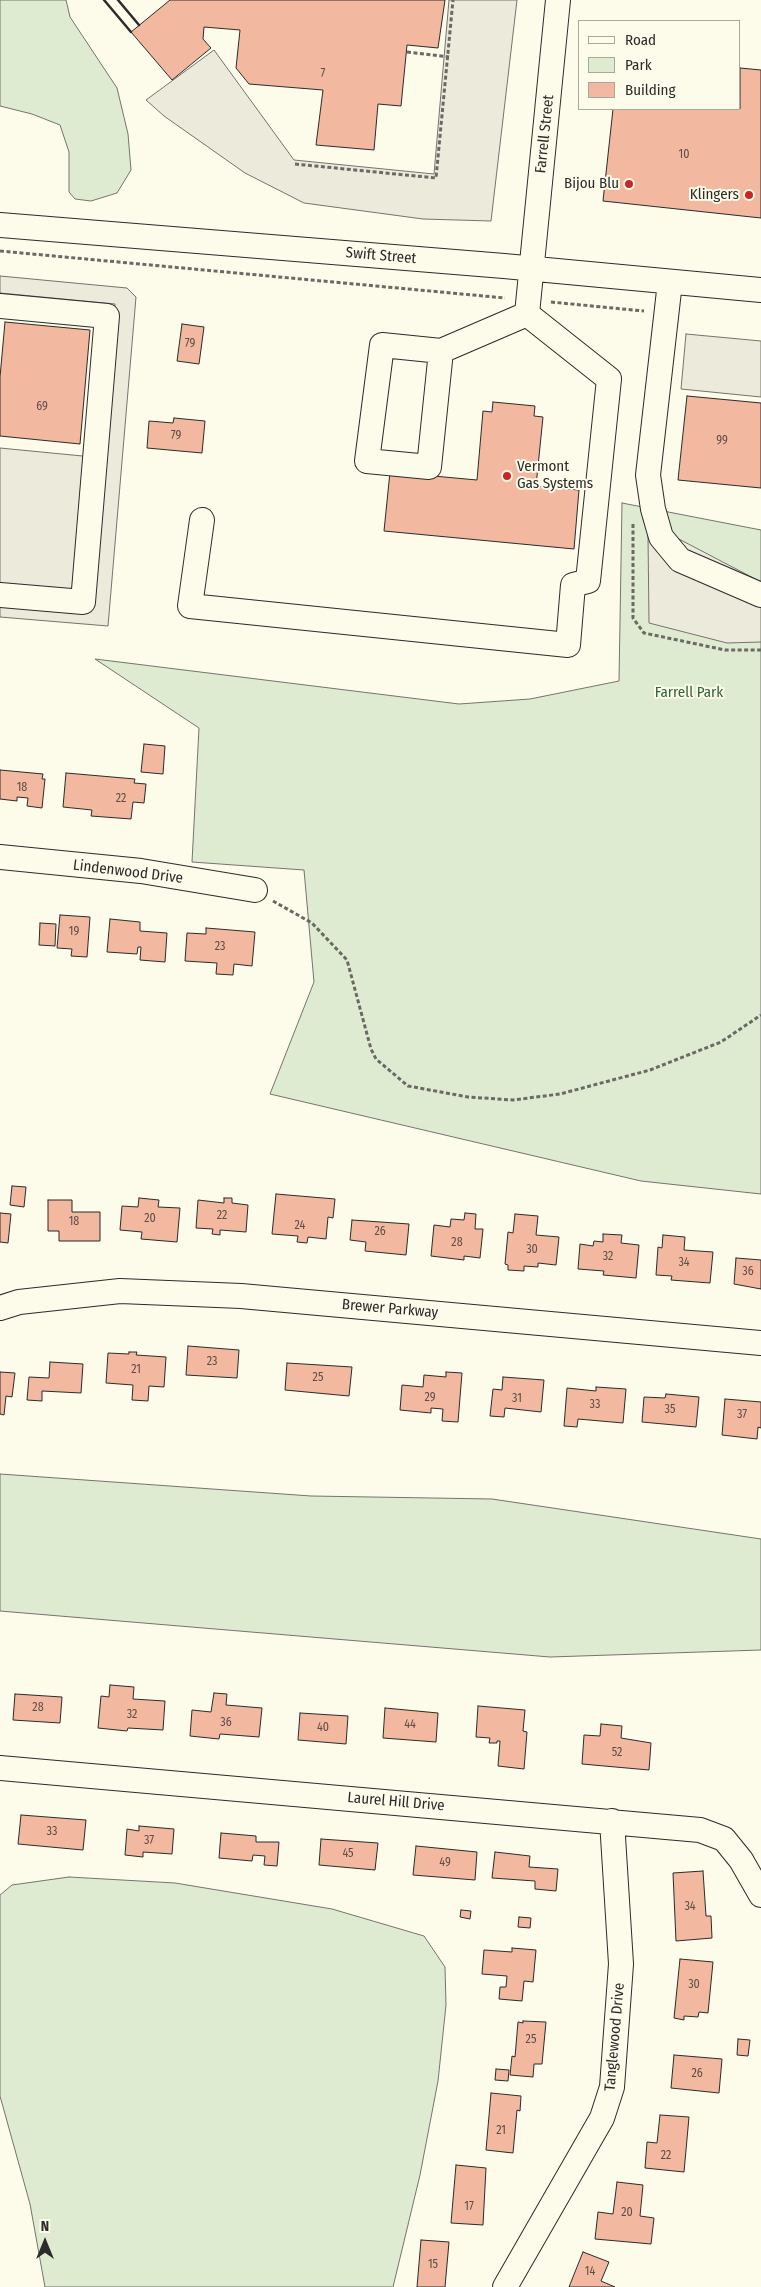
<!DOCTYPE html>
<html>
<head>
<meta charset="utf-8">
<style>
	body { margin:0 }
	#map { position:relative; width:761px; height:2287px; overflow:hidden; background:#fdfbea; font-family:"Fira Sans Condensed",sans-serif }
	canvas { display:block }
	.legend { position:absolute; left:578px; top:20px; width:162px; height:90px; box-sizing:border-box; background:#fdfbea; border:1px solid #a9a89e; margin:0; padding:6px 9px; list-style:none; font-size:15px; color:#2b2b2b }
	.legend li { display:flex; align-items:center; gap:10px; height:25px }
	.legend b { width:25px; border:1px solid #a9a89e }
	.north { position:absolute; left:20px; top:2217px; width:50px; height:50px; -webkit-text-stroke:4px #fdfbea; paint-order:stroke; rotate:0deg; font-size:14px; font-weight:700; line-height:20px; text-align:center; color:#2b2b2b }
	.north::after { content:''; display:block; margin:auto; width:18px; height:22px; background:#2b2b2b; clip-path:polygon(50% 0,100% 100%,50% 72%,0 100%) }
</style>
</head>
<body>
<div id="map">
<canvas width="761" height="2287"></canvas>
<ul class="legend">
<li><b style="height:6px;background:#fdfbea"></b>Road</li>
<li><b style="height:14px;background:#deebd1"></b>Park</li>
<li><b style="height:14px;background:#f2b8a0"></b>Building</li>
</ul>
<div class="north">N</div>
</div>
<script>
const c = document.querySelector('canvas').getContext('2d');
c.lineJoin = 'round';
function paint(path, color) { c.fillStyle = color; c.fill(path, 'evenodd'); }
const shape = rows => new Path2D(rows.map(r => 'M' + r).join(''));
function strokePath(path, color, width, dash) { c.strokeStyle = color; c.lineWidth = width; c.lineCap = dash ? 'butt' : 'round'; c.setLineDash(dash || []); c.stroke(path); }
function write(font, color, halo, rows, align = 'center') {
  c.font = font + ' "Fira Sans Condensed",sans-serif'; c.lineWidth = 4; c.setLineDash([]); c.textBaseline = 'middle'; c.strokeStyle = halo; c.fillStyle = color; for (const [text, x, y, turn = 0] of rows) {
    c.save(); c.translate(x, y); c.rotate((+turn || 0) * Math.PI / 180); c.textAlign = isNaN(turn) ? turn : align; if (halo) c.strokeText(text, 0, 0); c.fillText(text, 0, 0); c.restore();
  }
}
const green = shape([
	[0,0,66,0,70,17,117,88,128,134,131,170,117,193,91,201,75,199,69,192,69,152,60,125,32,114,0,106,0,0],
	[622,503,761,530,761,1194,641,1181,270,1094,314,982,304,870,192,862,199,728,95,659,459,704,530,699,619,681,622,503],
	[0,1474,311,1496,492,1499,761,1539,761,1650,550,1657,0,1611,0,1474],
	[69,1877,175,1883,332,1909,424,1936,445,1967,446,2005,438,2081,420,2175,393,2287,45,2287,30,2204,0,2096,0,1895,12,1885,69,1877]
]);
const parking = shape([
	[449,0,517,0,491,221,423,219,304,203,245,173,164,116,146,100,214,50,294,160,434,174,449,0],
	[0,276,127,288,136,297,108,626,0,617,0,448,103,458,115,304,0,293,0,276],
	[686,334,761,341,761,397,681,389,686,334],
	[648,535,677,538,761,582,761,642,727,643,649,623,648,535]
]);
const building = shape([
	[170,0,445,0,438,48,407,45,401,106,378,104,374,150,316,145,323,90,249,84,236,68,240,30,204,27,203,39,211,48,172,80,131,32,170,0],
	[740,68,761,70,761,218,603,201,613,109,740,109,740,68],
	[5,322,90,330,80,444,0,436,0,377,5,322],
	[182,324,204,327,199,364,177,361,182,324],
	[687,396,761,403,761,488,678,480,687,396],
	[493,402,535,406,534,416,543,417,536,486,579,490,574,549,384,531,390,472,477,480,483,411,492,412,493,402],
	[174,418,205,421,202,453,147,448,149,421,173,423,174,418],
	[144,744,165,746,163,774,141,772,144,744],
	[0,770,43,774,42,779,45,779,42,808,27,806,28,798,17,797,17,801,0,799,0,770],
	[66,773,135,779,134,783,146,784,144,803,133,802,131,819,91,816,92,810,63,807,66,773],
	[60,915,90,917,87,957,71,956,72,949,57,948,60,915],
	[110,919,140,922,140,931,167,933,165,962,140,960,141,947,138,947,137,954,107,952,110,919],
	[40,923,56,924,55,946,39,945,40,923],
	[206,928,255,932,252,966,234,964,233,975,216,974,217,963,185,961,187,933,206,934,206,928],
	[12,1186,26,1187,24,1207,10,1205,12,1186],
	[276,1194,335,1199,333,1218,328,1217,326,1239,308,1237,307,1243,297,1242,298,1236,272,1234,276,1194],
	[139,1198,159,1200,158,1207,180,1208,177,1242,141,1239,142,1232,120,1230,122,1206,138,1207,139,1198],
	[224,1198,232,1198,232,1203,248,1205,246,1232,220,1230,220,1235,212,1234,213,1229,196,1228,198,1200,224,1203,224,1198],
	[48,1200,72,1200,72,1212,100,1212,100,1241,59,1241,59,1231,48,1231,48,1200],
	[0,1213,11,1214,8,1243,0,1242,0,1213],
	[465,1213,476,1214,475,1229,483,1229,480,1258,464,1256,464,1260,431,1256,434,1225,450,1227,451,1219,464,1220,465,1213],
	[515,1214,538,1216,536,1235,559,1237,556,1265,538,1263,538,1267,524,1266,524,1271,508,1270,508,1265,505,1264,508,1232,513,1233,515,1214],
	[352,1220,409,1224,406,1255,365,1251,366,1242,350,1240,352,1220],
	[603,1234,622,1235,621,1243,639,1245,636,1278,603,1275,604,1271,578,1269,580,1244,593,1246,594,1241,603,1242,603,1234],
	[663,1235,685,1237,684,1250,713,1252,710,1283,671,1280,672,1276,656,1275,658,1247,662,1248,663,1235],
	[736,1258,761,1260,761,1289,734,1284,736,1258],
	[188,1346,239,1350,237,1378,186,1375,188,1346],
	[129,1352,137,1352,136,1355,166,1357,164,1387,149,1386,148,1401,132,1400,133,1385,106,1383,108,1353,129,1354,129,1352],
	[50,1362,83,1364,81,1393,42,1391,42,1401,27,1400,29,1377,49,1378,50,1362],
	[287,1363,352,1367,349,1396,285,1390,287,1363],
	[0,1372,15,1373,12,1397,6,1396,4,1415,0,1414,0,1372],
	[446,1372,462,1373,458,1422,442,1421,443,1409,431,1408,431,1413,400,1410,402,1385,423,1387,424,1375,446,1377,446,1372],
	[503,1377,544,1380,541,1412,505,1408,504,1417,490,1416,493,1389,502,1390,503,1377],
	[596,1387,626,1389,623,1423,578,1419,577,1427,564,1426,567,1388,596,1391,596,1387],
	[666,1394,699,1397,696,1427,642,1422,644,1397,665,1398,666,1394],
	[725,1399,761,1402,761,1428,758,1427,757,1439,722,1435,725,1399],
	[110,1685,134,1687,133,1699,165,1701,163,1730,128,1728,127,1731,98,1728,101,1696,109,1697,110,1685],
	[214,1693,227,1694,226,1705,262,1708,259,1737,220,1734,219,1739,190,1736,192,1710,211,1712,214,1693],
	[15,1694,62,1697,60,1723,13,1720,15,1694],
	[478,1706,525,1710,523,1731,527,1732,524,1769,498,1766,500,1741,497,1741,497,1743,489,1743,490,1738,476,1737,478,1706],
	[385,1708,438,1713,436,1742,383,1738,385,1708],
	[300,1713,348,1716,346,1744,298,1740,300,1713],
	[601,1724,622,1726,621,1738,651,1743,649,1770,582,1764,584,1735,600,1736,601,1724],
	[21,1815,86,1820,83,1850,18,1844,21,1815],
	[139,1826,174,1829,172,1854,143,1852,143,1857,125,1855,127,1829,139,1831,139,1826],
	[221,1833,256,1836,256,1842,279,1842,277,1866,264,1865,265,1856,253,1855,252,1861,219,1858,221,1833],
	[321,1839,378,1843,375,1870,319,1865,321,1839],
	[416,1846,477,1852,475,1880,413,1875,416,1846],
	[495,1852,530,1856,529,1867,558,1869,556,1891,535,1889,535,1881,492,1878,495,1852],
	[703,1871,706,1916,711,1916,712,1938,676,1941,673,1873,703,1871],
	[461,1910,471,1911,470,1919,460,1917,461,1910],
	[519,1917,531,1918,530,1928,518,1927,519,1917],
	[512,1948,536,1950,533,1982,524,1981,522,2001,499,1999,500,1987,506,1987,507,1976,482,1974,484,1950,512,1952,512,1948],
	[680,1959,713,1962,708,2013,699,2012,698,2017,684,2016,684,2020,674,2018,680,1959],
	[523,2021,546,2022,542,2064,534,2064,533,2077,510,2075,512,2056,515,2057,518,2022,523,2023,523,2021],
	[738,2039,750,2040,748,2056,737,2055,738,2039],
	[674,2055,722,2059,719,2093,671,2088,674,2055],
	[496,2069,509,2070,508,2081,495,2080,496,2069],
	[491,2093,521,2096,520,2111,517,2110,513,2153,486,2150,491,2093],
	[660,2115,689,2117,684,2172,645,2168,647,2142,657,2143,660,2115],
	[456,2165,486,2168,483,2225,451,2223,456,2165],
	[617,2182,643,2185,640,2216,654,2218,651,2244,595,2239,598,2212,613,2214,617,2182],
	[421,2240,449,2242,445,2287,417,2287,421,2240],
	[583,2252,609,2262,601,2281,615,2287,569,2287,583,2252]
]);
const path = shape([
	[407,52,449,57],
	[295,164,436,178,453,0],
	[0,251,505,298],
	[551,302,644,311],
	[633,524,633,618,644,633,725,650,761,650],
	[273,901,312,923,347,960,371,1049,376,1059,408,1086,468,1097,513,1100,560,1094,650,1070,721,1042,761,1015]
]);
const minor = shape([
	[0,225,504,266,761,290],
	[670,282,648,475,653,509,661,537,680,560,761,595],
	[0,306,107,316,83,602,0,595],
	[441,351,429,467,367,461,382,345,441,351,527,314,558,0],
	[202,520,190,606,568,645,573,585,588,581,609,379,527,314],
	[0,857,141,871,255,890],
	[0,1308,19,1302,120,1291,241,1296,761,1343],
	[0,1768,700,1830,724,1839,741,1860,761,1895],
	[505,2287,602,2118,612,2087,621,1964,612,1821]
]);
const wall = shape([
	[104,0,131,32],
	[118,0,139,25]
]);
const markers = [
	[629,184,5,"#c62828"],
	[749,195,5,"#c62828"],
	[507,476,5,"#c62828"]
];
const numberNames = [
	["7",323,74],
	["10",684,155],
	["79",190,344],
	["69",42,407],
	["79",176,436],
	["99",722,441],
	["18",22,788],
	["22",121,799],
	["19",74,932],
	["23",220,947],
	["22",222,1216],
	["20",150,1219],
	["18",74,1222],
	["24",300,1226],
	["26",380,1232],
	["28",457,1243],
	["30",532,1250],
	["32",608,1257],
	["34",684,1263],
	["36",748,1272],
	["23",212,1362],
	["21",136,1370],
	["25",318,1378],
	["29",430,1398],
	["31",517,1399],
	["33",595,1405],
	["35",670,1410],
	["37",742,1415],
	["28",38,1708],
	["32",132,1715],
	["36",226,1723],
	["44",410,1725],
	["40",323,1728],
	["52",617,1753],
	["33",52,1832],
	["37",149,1841],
	["45",348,1854],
	["49",445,1863],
	["34",690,1907],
	["30",694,1985],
	["25",531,2040],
	["26",697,2074],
	["21",501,2131],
	["22",666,2156],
	["17",469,2207],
	["20",627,2213],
	["15",433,2265],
	["14",590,2272]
];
const streetNames = [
	["Farrell Street",545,134,-84],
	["Swift Street",381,256,5],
	["Lindenwood Drive",128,872,7],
	["Brewer Parkway",390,1309,5],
	["Laurel Hill Drive",396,1802,5],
	["Tanglewood Drive",615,2037,-85]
];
const poiNames = [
	["Bijou Blu",619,184],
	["Klingers",739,195],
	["Vermont",517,467,"left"],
	["Gas Systems",517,484,"left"]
];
const parkNames = [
	["Farrell Park",689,693]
];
paint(green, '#deebd1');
strokePath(green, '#74746e', 1);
paint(parking, '#eceadb');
strokePath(parking, '#74746e', 1);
paint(building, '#f2b8a0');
strokePath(building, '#2b2b2b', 1);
strokePath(minor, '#2b2b2b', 26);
strokePath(path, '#6a6964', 3, [4, 2.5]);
strokePath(minor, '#fdfbea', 24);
strokePath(wall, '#2b2b2b', 2.5);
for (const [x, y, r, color] of markers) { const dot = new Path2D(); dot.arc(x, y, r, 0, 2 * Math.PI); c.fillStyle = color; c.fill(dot); strokePath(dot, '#fdfbea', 2); }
write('12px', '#5d4e48', null, numberNames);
write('15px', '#2b2b2b', '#fdfbea', streetNames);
write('15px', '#2b2b2b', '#fdfbea', poiNames, 'right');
write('15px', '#34623c', '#fdfbea', parkNames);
</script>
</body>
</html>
